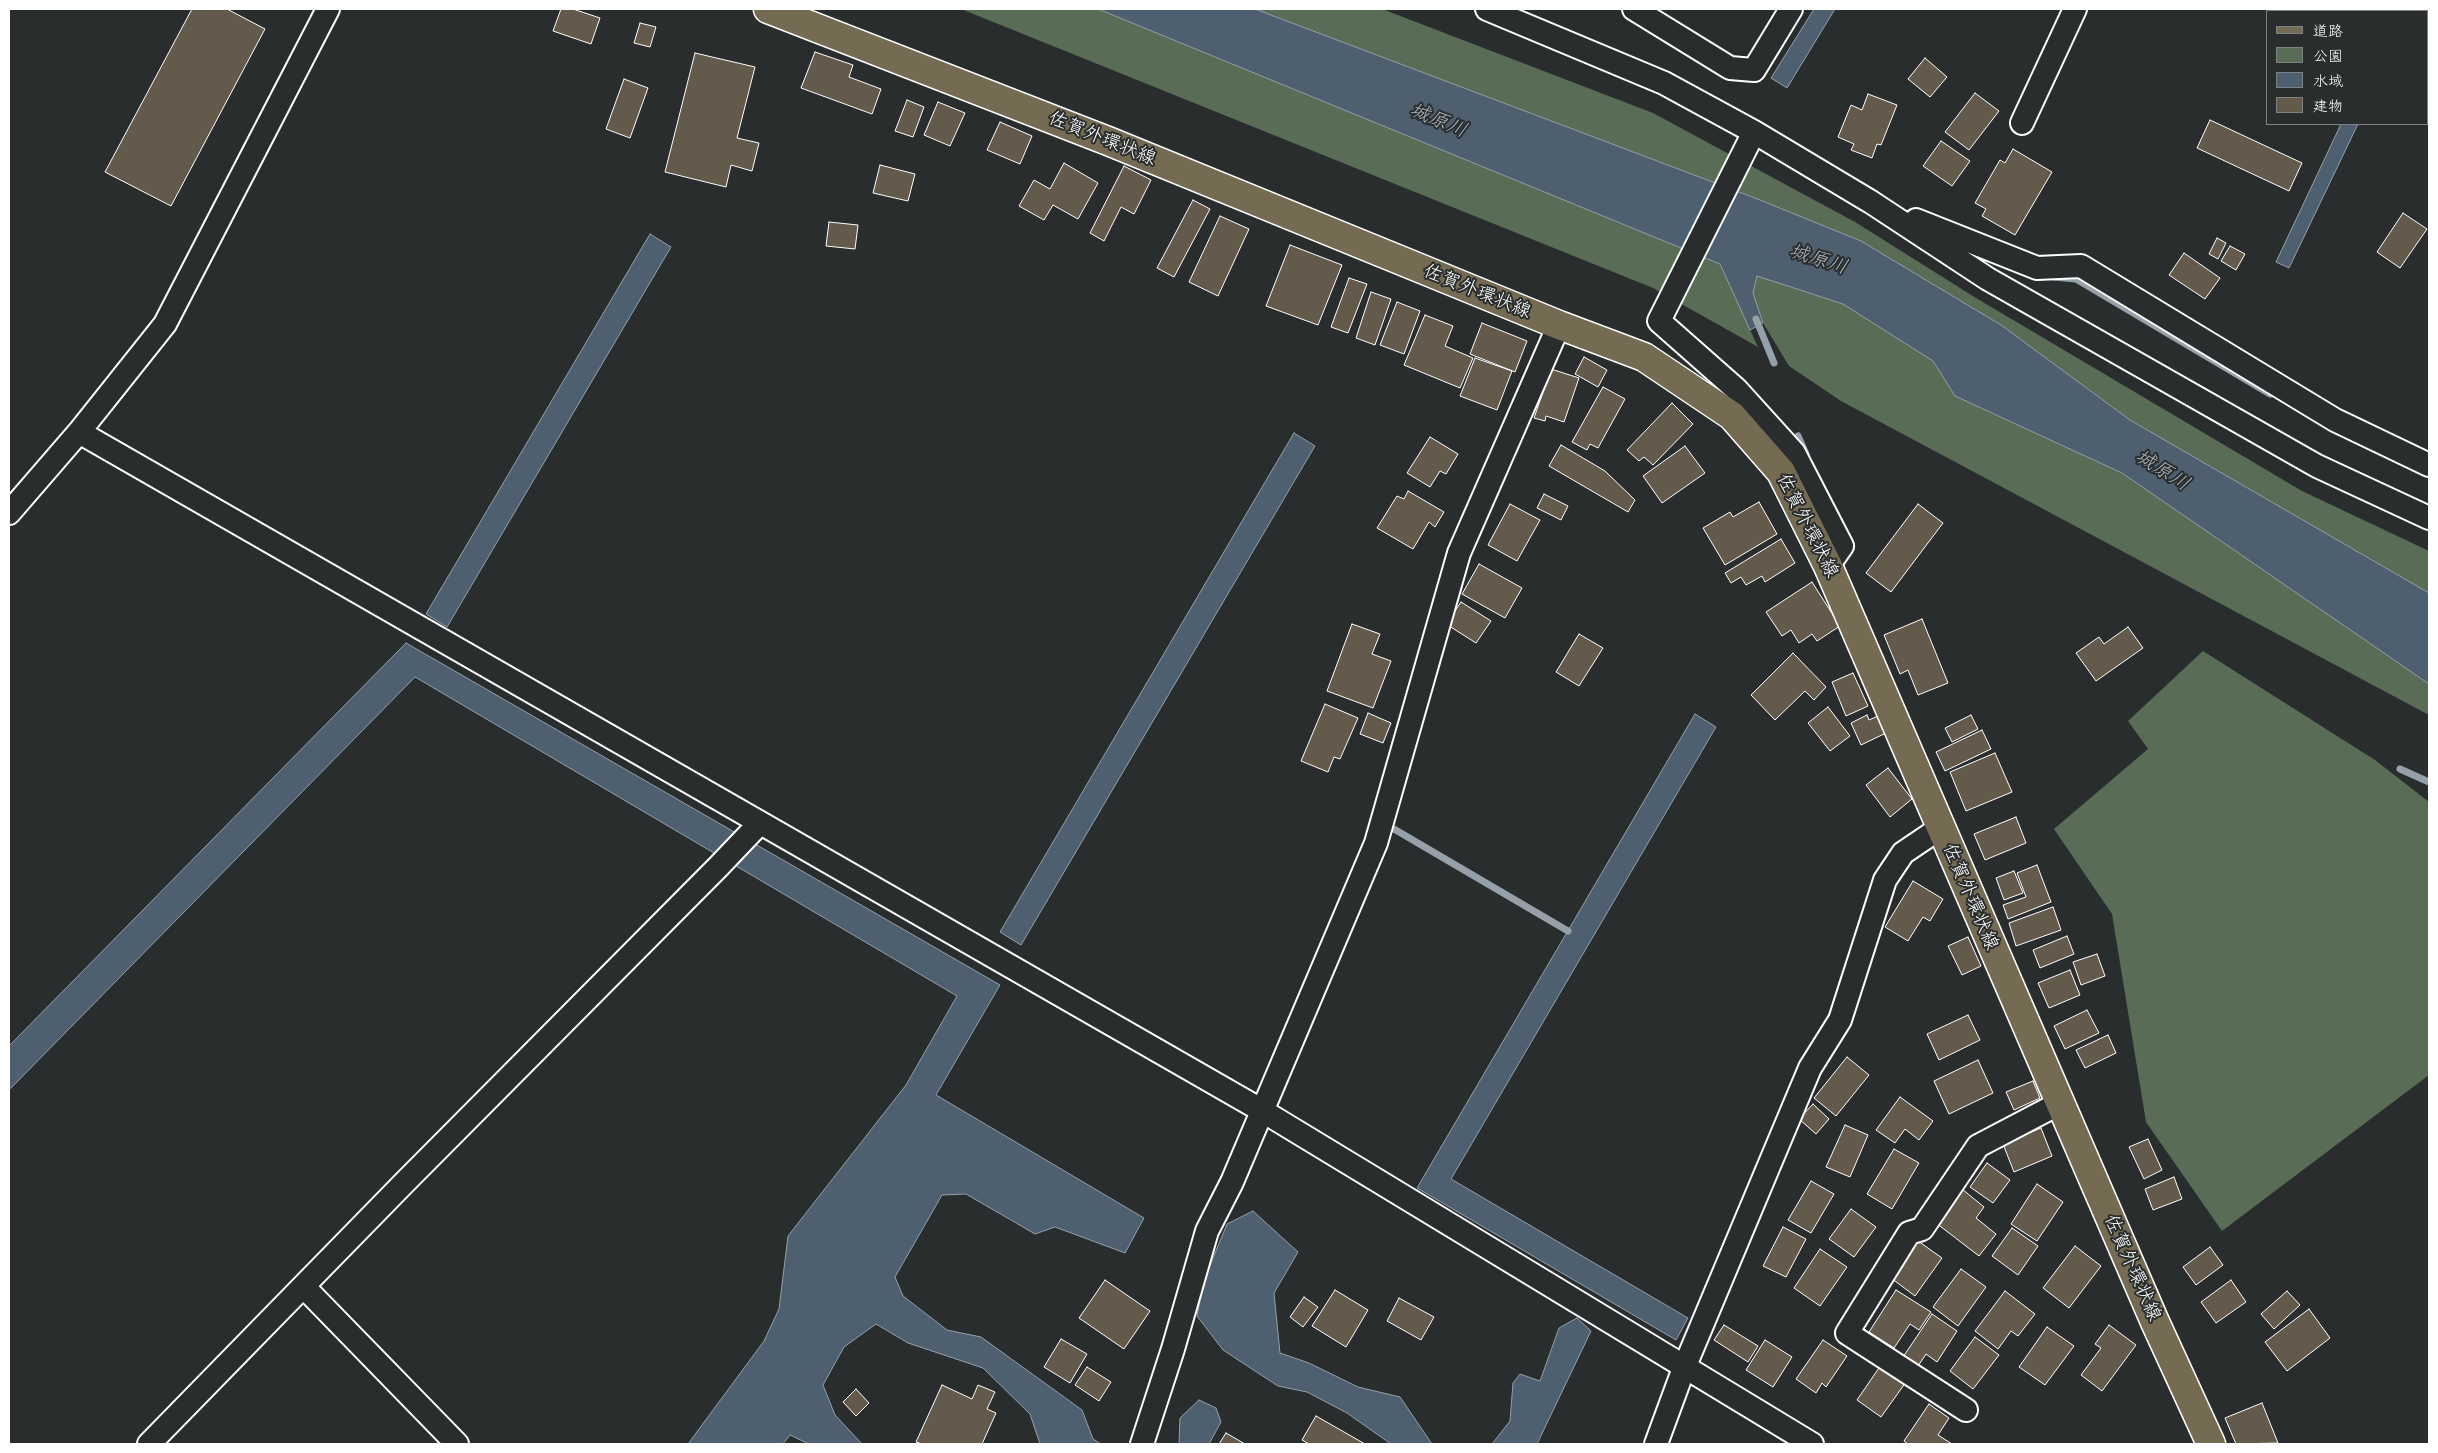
<!DOCTYPE html>
<html>
<head>
<meta charset="utf-8">
<style>
	body { margin:0 }
	#map { position:relative; width:2438px; height:1453px; overflow:hidden; background:#2a2d2e; font-family:Itim,"Klee One",sans-serif }
	canvas { display:block }
	.frame { position:absolute; inset:0; border:10px solid #fff; pointer-events:none }
	.legend { position:absolute; left:2266px; top:10px; width:162px; height:115px; box-sizing:border-box; background:#2a2d2e; border:1px solid #7f8182; margin:0; padding:6px 9px; list-style:none; font-size:15px; color:#fff }
	.legend li { display:flex; align-items:center; gap:10px; height:25px }
	.legend b { width:25px; border:1px solid #7f8182 }
</style>
</head>
<body>
<div id="map">
<canvas width="2438" height="1453"></canvas>
<div class="frame"></div>
<ul class="legend">
<li><b style="height:6px;background:#746b52"></b>道路</li>
<li><b style="height:14px;background:#586c56"></b>公園</li>
<li><b style="height:14px;background:#4e6070"></b>水域</li>
<li><b style="height:14px;background:#635a4b"></b>建物</li>
</ul>
</div>
<script>
const c = document.querySelector('canvas').getContext('2d');
c.lineJoin = 'round';
function paint(path, color) { c.fillStyle = color; c.fill(path, 'evenodd'); }
const shape = rows => new Path2D(rows.map(r => 'M' + r).join(''));
function strokePath(path, color, width, dash) { c.strokeStyle = color; c.lineWidth = width; c.lineCap = dash ? 'butt' : 'round'; c.setLineDash(dash || []); c.stroke(path); }
function write(font, color, halo, rows, align = 'center') {
  c.font = font + ' Itim,"Klee One",sans-serif'; c.lineWidth = 4; c.setLineDash([]); c.textBaseline = 'middle'; c.strokeStyle = halo; c.fillStyle = color; for (const [text, x, y, turn = 0] of rows) {
    c.save(); c.translate(x, y); c.rotate((+turn || 0) * Math.PI / 180); c.textAlign = isNaN(turn) ? turn : align; if (halo) c.strokeText(text, 0, 0); c.fillText(text, 0, 0); c.restore();
  }
}
const green = shape([
	[961,9,1098,9,1720,264,1758,347,1653,288],
	[1255,9,1382,9,1653,113,1855,222,1976,298,2302,491,2429,551,2429,593,2130,420,2001,325,1861,241,1755,198],
	[1757,276,1843,304,1933,361,1955,396,2122,473,2429,684,2429,715,1841,401,1789,366,1763,323,1753,293],
	[2203,651,2375,760,2429,802,2429,1075,2222,1231,2146,1122,2112,914,2054,829,2148,749,2128,721]
]);
const water = shape([
	[1098,9,1255,9,1755,198,1861,241,2001,325,2130,420,2429,593,2429,684,2122,473,1955,396,1933,361,1843,304,1757,276,1753,293,1763,323,1750,330,1720,264,1098,9],
	[1814,9,1835,9,1787,88,1771,78,1814,9],
	[2341,124,2358,124,2289,268,2276,262,2341,124],
	[650,234,671,247,447,627,426,614,650,234],
	[1294,433,1315,446,1021,945,1000,932,1294,433],
	[406,643,1000,985,936,1095,1144,1218,1125,1253,1055,1227,1035,1234,966,1194,942,1195,895,1277,903,1296,947,1330,981,1337,1082,1410,1093,1439,1101,1444,1040,1444,1030,1414,983,1368,908,1343,876,1324,844,1347,823,1385,835,1415,862,1444,809,1444,790,1435,783,1444,688,1444,764,1341,779,1309,788,1236,906,1085,957,996,415,677,9,1090,9,1046,406,643],
	[1695,714,1716,727,1451,1179,1688,1318,1676,1340,1417,1188,1695,714],
	[1253,1211,1298,1252,1274,1293,1280,1353,1309,1363,1358,1387,1400,1397,1432,1444,1391,1444,1347,1413,1307,1392,1278,1386,1223,1350,1197,1316,1204,1280,1227,1224,1253,1211],
	[1577,1318,1591,1331,1537,1444,1492,1444,1510,1421,1513,1383,1520,1374,1540,1381,1559,1328,1577,1318],
	[1199,1400,1216,1408,1221,1422,1209,1444,1179,1444,1180,1418,1199,1400]
]);
const stream = shape([
	[2054,277,2076,279,2270,394],
	[1756,319,1774,363],
	[1798,436,1806,454],
	[2400,769,2429,782],
	[1394,829,1568,931]
]);
const building = shape([
	[192,9,227,9,265,29,171,206,105,172,192,9],
	[561,9,573,9,600,18,591,44,553,31,561,9],
	[640,23,656,27,650,47,634,43,640,23],
	[815,52,853,65,849,77,881,89,872,114,801,88,815,52],
	[695,53,755,67,737,138,759,143,752,171,731,165,726,187,665,172,695,53],
	[1925,58,1947,77,1930,97,1908,79,1925,58],
	[624,79,648,88,630,138,606,129,624,79],
	[1975,93,1999,111,1969,150,1945,132,1975,93],
	[1868,94,1897,105,1881,145,1877,144,1872,158,1851,150,1854,144,1838,137,1851,105,1862,110,1868,94],
	[907,100,924,107,913,137,895,131,907,100],
	[938,102,965,113,950,146,924,135,938,102],
	[2210,120,2302,163,2289,191,2197,148,2210,120],
	[1000,122,1032,136,1020,164,987,150,1000,122],
	[1941,141,1970,161,1952,186,1923,166,1941,141],
	[2013,149,2052,172,2015,235,1982,216,1986,209,1975,203,2000,160,2005,163,2013,149],
	[1064,163,1098,183,1078,219,1053,205,1044,220,1019,206,1034,180,1050,189,1064,163],
	[880,165,915,174,908,201,873,193,880,165],
	[1124,166,1151,180,1134,214,1121,207,1104,241,1090,233,1124,166],
	[1193,200,1210,209,1174,277,1157,268,1193,200],
	[2403,213,2427,229,2400,268,2377,252,2403,213],
	[1220,216,1249,229,1218,296,1189,282,1220,216],
	[829,222,858,225,855,249,826,246,829,222],
	[2217,238,2226,243,2218,259,2209,254,2217,238],
	[1290,245,1342,265,1318,325,1266,306,1290,245],
	[2230,246,2245,254,2236,270,2221,261,2230,246],
	[2184,253,2220,278,2205,299,2169,275,2184,253],
	[1349,278,1367,284,1348,333,1331,327,1349,278],
	[1371,292,1391,299,1375,345,1356,338,1371,292],
	[1397,302,1420,311,1404,354,1380,345,1397,302],
	[1425,315,1453,326,1445,346,1473,358,1460,388,1404,365,1425,315],
	[1482,323,1527,341,1515,372,1470,354,1482,323],
	[1584,357,1607,370,1598,387,1575,374,1584,357],
	[1475,358,1512,371,1497,410,1460,396,1475,358],
	[1551,369,1579,378,1564,422,1546,416,1545,421,1534,418,1551,369],
	[1603,387,1625,399,1598,448,1590,444,1587,450,1572,442,1603,387],
	[1672,403,1693,424,1653,465,1644,457,1639,461,1627,450,1672,403],
	[1430,437,1458,454,1446,474,1440,471,1430,487,1407,473,1430,437],
	[1561,445,1605,471,1635,500,1628,512,1549,466,1561,445],
	[1685,446,1705,473,1662,503,1643,476,1685,446],
	[1408,491,1444,512,1435,527,1429,522,1413,549,1377,528,1397,496,1404,499,1408,491],
	[1544,494,1568,506,1561,520,1537,508,1544,494],
	[1759,502,1777,534,1725,565,1703,528,1730,512,1733,517,1759,502],
	[1510,504,1540,520,1517,561,1488,545,1510,504],
	[1918,504,1943,523,1891,592,1866,573,1918,504],
	[1781,539,1795,563,1765,582,1762,576,1746,585,1741,577,1731,583,1725,573,1781,539],
	[1479,564,1522,588,1505,618,1462,594,1479,564],
	[1812,582,1840,626,1817,641,1812,634,1799,643,1791,630,1782,636,1766,612,1812,582],
	[1461,602,1491,621,1476,643,1446,624,1461,602],
	[1922,619,1948,683,1918,695,1908,670,1900,674,1884,635,1922,619],
	[1352,624,1380,634,1372,654,1391,661,1373,708,1327,691,1352,624],
	[2128,627,2143,648,2096,681,2076,653,2099,637,2104,644,2128,627],
	[1579,634,1603,648,1579,686,1556,672,1579,634],
	[1793,653,1826,687,1814,700,1805,691,1775,720,1751,695,1793,653],
	[1853,673,1868,706,1846,716,1832,682,1853,673],
	[1325,704,1358,718,1340,759,1334,757,1328,772,1301,761,1325,704],
	[1828,707,1850,736,1830,751,1808,723,1828,707],
	[1368,713,1391,723,1383,743,1360,734,1368,713],
	[1867,715,1869,720,1878,716,1886,733,1861,745,1851,723,1867,715],
	[1971,715,1978,729,1952,742,1945,728,1971,715],
	[1982,730,1991,749,1945,771,1936,752,1982,730],
	[1995,753,2012,792,1966,811,1950,772,1995,753],
	[1888,768,1912,799,1890,817,1866,785,1888,768],
	[2016,817,2026,843,1985,860,1974,834,2016,817],
	[2037,865,2051,902,2008,919,2003,905,2026,897,2017,873,2037,865],
	[2014,871,2023,893,2004,900,1996,878,2014,871],
	[1913,881,1943,899,1930,921,1923,917,1908,941,1885,927,1913,881],
	[2053,907,2061,930,2016,946,2009,923,2053,907],
	[2067,936,2074,954,2040,968,2033,950,2067,936],
	[1968,937,1981,966,1962,975,1948,946,1968,937],
	[2097,954,2105,976,2081,985,2073,962,2097,954],
	[2070,970,2080,995,2049,1008,2038,983,2070,970],
	[2087,1010,2099,1033,2065,1049,2054,1026,2087,1010],
	[1968,1015,1980,1040,1939,1060,1927,1034,1968,1015],
	[2108,1035,2116,1053,2085,1068,2076,1050,2108,1035],
	[1847,1057,1869,1075,1836,1116,1814,1098,1847,1057],
	[1978,1060,1993,1093,1949,1114,1934,1081,1978,1060],
	[2033,1081,2040,1098,2014,1110,2006,1092,2033,1081],
	[1900,1097,1933,1121,1919,1140,1905,1129,1895,1143,1876,1130,1900,1097],
	[1813,1104,1829,1119,1816,1134,1799,1119,1813,1104],
	[1845,1125,1868,1135,1850,1177,1826,1167,1845,1125],
	[2041,1128,2052,1156,2014,1172,2003,1144,2041,1128],
	[2148,1139,2162,1170,2144,1179,2129,1147,2148,1139],
	[1894,1149,1919,1163,1892,1209,1867,1194,1894,1149],
	[1987,1163,2010,1180,1993,1203,1970,1187,1987,1163],
	[2174,1177,2182,1199,2153,1210,2145,1189,2174,1177],
	[1811,1181,1834,1194,1811,1233,1788,1220,1811,1181],
	[2037,1184,2063,1202,2037,1241,2011,1224,2037,1184],
	[1962,1189,1984,1207,1976,1218,1996,1234,1979,1256,1936,1223,1962,1189],
	[1851,1209,1876,1227,1854,1257,1829,1239,1851,1209],
	[1783,1227,1806,1239,1786,1277,1763,1266,1783,1227],
	[2012,1228,2038,1246,2018,1275,1992,1256,2012,1228],
	[1918,1241,1942,1258,1915,1296,1891,1278,1918,1241],
	[2075,1246,2101,1266,2069,1308,2043,1288,2075,1246],
	[2210,1247,2223,1265,2196,1285,2183,1267,2210,1247],
	[1820,1249,1847,1267,1820,1306,1794,1288,1820,1249],
	[1961,1269,1986,1287,1958,1326,1933,1307,1961,1269],
	[1105,1280,1150,1311,1124,1349,1079,1318,1105,1280],
	[2231,1280,2246,1302,2216,1323,2201,1302,2231,1280],
	[1335,1290,1368,1310,1346,1347,1312,1326,1335,1290],
	[1896,1290,1931,1312,1919,1330,1910,1324,1894,1348,1869,1332,1896,1290],
	[2005,1291,2035,1314,2018,1336,2011,1331,1998,1349,1975,1331,2005,1291],
	[2287,1291,2300,1305,2274,1329,2261,1314,2287,1291],
	[1304,1297,1318,1307,1303,1327,1290,1317,1304,1297],
	[1399,1298,1434,1317,1421,1340,1387,1321,1399,1298],
	[2309,1309,2330,1338,2287,1371,2265,1342,2309,1309],
	[1932,1314,1957,1331,1937,1362,1926,1354,1918,1366,1903,1357,1932,1314],
	[1724,1325,1758,1346,1748,1362,1714,1340,1724,1325],
	[2109,1325,2136,1345,2102,1391,2081,1375,2101,1348,2095,1344,2109,1325],
	[2047,1327,2074,1346,2045,1385,2019,1367,2047,1327],
	[1975,1337,1999,1355,1973,1389,1950,1371,1975,1337],
	[1061,1339,1087,1354,1070,1383,1044,1367,1061,1339],
	[1765,1340,1792,1357,1773,1387,1746,1370,1765,1340],
	[1823,1340,1847,1356,1826,1387,1822,1383,1816,1393,1796,1379,1823,1340],
	[1881,1365,1906,1382,1881,1417,1857,1400,1881,1365],
	[1087,1367,1111,1382,1099,1401,1075,1385,1087,1367],
	[942,1385,972,1399,978,1385,995,1392,987,1409,996,1413,982,1444,922,1444,916,1442,942,1385],
	[856,1389,869,1403,856,1416,843,1402,856,1389],
	[2262,1403,2278,1443,2236,1444,2225,1418,2262,1403],
	[1929,1404,1949,1418,1938,1435,1952,1444,1908,1444,1904,1441,1929,1404],
	[1316,1416,1365,1444,1309,1444,1302,1440,1316,1416],
	[1226,1433,1245,1444,1219,1444,1226,1433]
]);
const minor = shape([
	[1487,9,1664,83,1754,132,1871,202,1988,279,2317,466,2429,518],
	[1634,9,1730,68,1754,70,1791,9],
	[2022,123,2075,9],
	[1754,132,1659,321,1736,389,1794,453,1842,546,1828,566],
	[1916,220,2037,268,2081,266,2335,420,2429,465],
	[79,432,1261,1110,1812,1444],
	[9,513,79,432,165,324,328,9],
	[304,1287,457,1444],
	[1966,1410,1847,1333,1909,1233,1922,1229,1978,1146,2060,1103],
	[149,1444,405,1182,718,867,759,824],
	[1142,1444,1173,1349,1207,1231,1232,1182,1376,843,1459,553,1559,325],
	[1656,1444,1684,1368,1810,1068,1840,1020,1885,880,1903,853,1940,828]
]);
const primary = shape([
	[768,9,1108,141,1559,325,1644,357,1732,416,1781,472,1828,566,2155,1322,2211,1444]
]);
const streetNames = [
	["佐賀外環状線",1102,139,22],
	["佐賀外環状線",1477,292,22],
	["佐賀外環状線",1807,526,63],
	["佐賀外環状線",1970,897,67],
	["佐賀外環状線",2132,1268,66]
];
const waterNames = [
	["城原川",1438,121,23],
	["城原川",1818,260,18],
	["城原川",2162,471,32]
];
paint(green, '#586c56');
paint(water, '#4e6070');
strokePath(water, '#95a0a9', 1);
strokePath(stream, '#95a0a9', 7);
paint(building, '#635a4b');
strokePath(building, '#fff', 1);
strokePath(minor, '#fff', 26);
strokePath(primary, '#fff', 31);
strokePath(minor, '#2a2d2e', 22);
strokePath(primary, '#746b52', 28);
write('19px', '#fff', '#2a2d2e', streetNames);
write('italic 20px', '#afb7bf', '#2a2d2e', waterNames);
</script>
</body>
</html>
